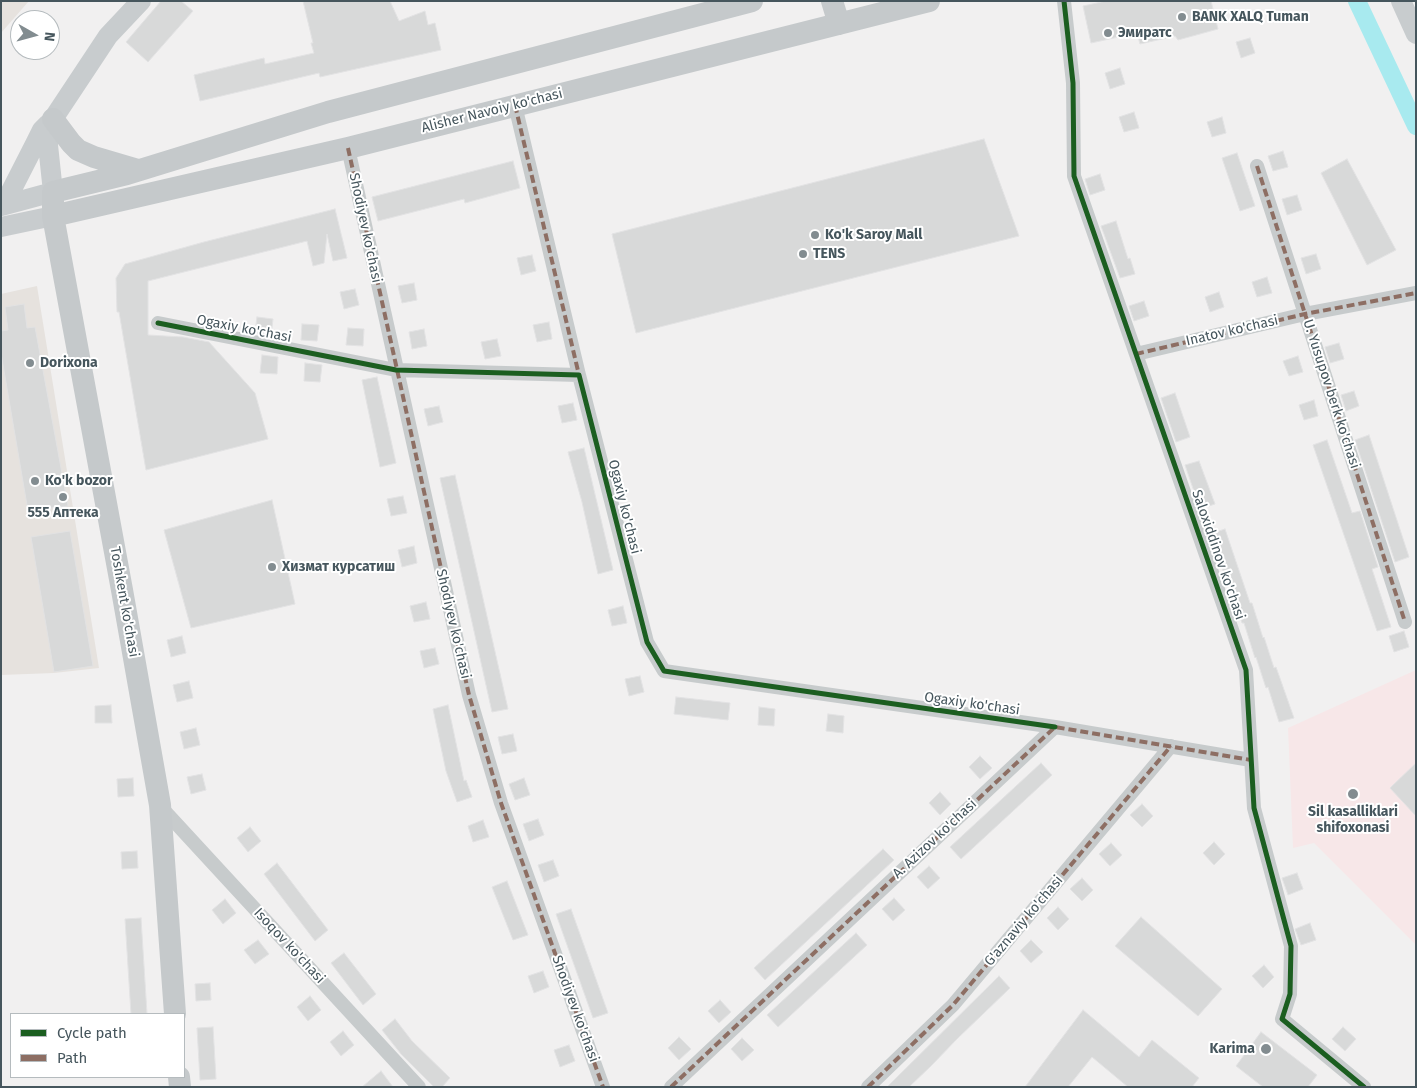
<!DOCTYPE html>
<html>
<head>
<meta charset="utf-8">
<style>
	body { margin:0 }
	#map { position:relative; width:1417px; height:1088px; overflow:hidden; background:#f1f0f0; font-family:"Fira Sans",sans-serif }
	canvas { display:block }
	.frame { position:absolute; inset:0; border:2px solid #46565d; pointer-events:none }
	.legend { position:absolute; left:10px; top:1013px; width:175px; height:65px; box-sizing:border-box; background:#fff; border:1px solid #b5bbbe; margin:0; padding:6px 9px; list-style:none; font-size:15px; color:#46565d }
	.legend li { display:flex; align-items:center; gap:10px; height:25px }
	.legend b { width:25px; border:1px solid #b5bbbe }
	.north { position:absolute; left:10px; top:10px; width:50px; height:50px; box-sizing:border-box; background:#fff; border:1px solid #b5bbbe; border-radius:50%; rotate:97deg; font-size:14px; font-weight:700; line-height:20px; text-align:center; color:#46565d }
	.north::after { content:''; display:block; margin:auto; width:18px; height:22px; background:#828c90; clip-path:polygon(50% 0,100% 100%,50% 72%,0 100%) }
</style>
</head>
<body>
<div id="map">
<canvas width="1417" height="1088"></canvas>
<div class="frame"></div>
<ul class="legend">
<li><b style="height:6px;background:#1b5e20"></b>Cycle path</li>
<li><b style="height:6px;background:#8d6e63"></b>Path</li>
</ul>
<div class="north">N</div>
</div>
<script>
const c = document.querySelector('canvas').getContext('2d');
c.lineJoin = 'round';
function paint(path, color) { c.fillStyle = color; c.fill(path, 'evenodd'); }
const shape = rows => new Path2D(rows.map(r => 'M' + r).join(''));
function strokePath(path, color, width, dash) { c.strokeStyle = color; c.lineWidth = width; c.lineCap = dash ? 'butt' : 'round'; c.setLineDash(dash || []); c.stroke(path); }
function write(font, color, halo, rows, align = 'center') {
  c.font = font + ' "Fira Sans",sans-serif'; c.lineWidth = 4; c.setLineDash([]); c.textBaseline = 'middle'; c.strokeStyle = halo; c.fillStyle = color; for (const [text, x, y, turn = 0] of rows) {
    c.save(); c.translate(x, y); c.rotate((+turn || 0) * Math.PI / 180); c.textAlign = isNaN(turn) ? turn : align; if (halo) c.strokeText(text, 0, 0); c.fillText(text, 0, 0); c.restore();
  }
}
const commercial = shape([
	[1,1,29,1,1,33],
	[37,286,99,668,54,673,1,675,1,294]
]);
const medical = shape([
	[1416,670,1416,945,1314,843,1293,848,1288,728]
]);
const canal = shape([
	[1357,1,1416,126]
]);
const building = shape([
	[161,1,181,1,193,11,148,62,126,42,161,1],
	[303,1,390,1,399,21,425,11,428,25,435,23,441,50,320,77,319,73,200,101,194,75,264,58,265,64,314,53,311,43,313,43,303,1],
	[1106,1,1211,1,1218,29,1178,40,1175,36,1140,44,1137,33,1091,43,1083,6,1106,1],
	[1250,38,1255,53,1241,58,1236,42,1250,38],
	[1120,68,1125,84,1110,89,1105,73,1120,68],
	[1134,112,1139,128,1124,132,1119,117,1134,112],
	[1222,117,1226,133,1212,137,1207,122,1222,117],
	[984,139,1019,236,636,333,612,234,984,139],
	[1283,151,1288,167,1273,171,1268,156,1283,151],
	[1237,153,1255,206,1240,211,1222,158,1237,153],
	[1347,159,1396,250,1367,265,1321,173,1347,159],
	[513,161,520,188,465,203,464,199,378,221,372,197,513,161],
	[1100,174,1105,190,1090,195,1085,179,1100,174],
	[1297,195,1302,210,1287,215,1282,199,1297,195],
	[335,209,347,258,333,261,327,234,324,263,313,266,307,241,148,281,148,335,183,337,209,342,255,393,268,439,146,470,119,312,117,312,116,278,125,264,204,242,335,209],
	[1116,221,1128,259,1130,258,1135,274,1120,278,1101,226,1116,221],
	[1316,254,1321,269,1306,274,1301,258,1316,254],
	[532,255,536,271,521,275,517,258,532,255],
	[1267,277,1272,293,1257,297,1252,282,1267,277],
	[414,283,417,300,402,303,398,286,414,283],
	[355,289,359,305,344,309,340,292,355,289],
	[1219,292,1224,307,1210,312,1205,297,1219,292],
	[1144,301,1149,316,1134,321,1129,306,1144,301],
	[24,304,27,328,35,327,68,506,28,511,1,353,1,331,8,330,5,307,24,304],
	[257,317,273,319,271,336,255,333,257,317],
	[549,322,552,339,537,342,533,325,549,322],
	[302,324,319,325,317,341,301,340,302,324],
	[348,328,364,329,363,346,346,345,348,328],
	[424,329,427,346,412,349,409,332,424,329],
	[497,339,501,356,485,359,481,342,497,339],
	[1339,343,1344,359,1330,363,1325,347,1339,343],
	[262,355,278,357,277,374,260,373,262,355],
	[1298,356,1303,372,1289,376,1283,361,1298,356],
	[305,363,322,365,320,382,304,381,305,363],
	[377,377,396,463,380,467,362,380,377,377],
	[1354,391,1359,406,1346,411,1341,395,1354,391],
	[1175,393,1190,437,1176,442,1161,398,1175,393],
	[1314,400,1318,416,1304,420,1299,405,1314,400],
	[573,403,577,420,562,423,558,406,573,403],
	[439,406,443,422,428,426,424,409,439,406],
	[1369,435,1409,557,1395,562,1355,440,1369,435],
	[1327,440,1352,513,1360,511,1378,567,1372,569,1391,627,1377,631,1313,445,1327,440],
	[584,448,613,570,598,574,582,502,568,452,584,448],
	[1199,461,1215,504,1200,509,1185,465,1199,461],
	[455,475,508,709,492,712,440,478,455,475],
	[403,496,407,513,391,516,387,499,403,496],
	[272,500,295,604,191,628,164,530,272,500],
	[1225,529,1250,603,1252,603,1263,638,1264,637,1274,668,1276,667,1294,718,1279,722,1268,687,1266,688,1256,657,1255,658,1244,623,1242,623,1230,584,1228,585,1210,534,1225,529],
	[70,531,93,666,54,672,31,537,70,531],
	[414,546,417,563,402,567,398,550,414,546],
	[426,602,430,619,414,622,410,606,426,602],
	[623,606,627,623,612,626,608,610,623,606],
	[1404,631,1409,647,1394,652,1389,636,1404,631],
	[182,636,186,653,171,657,167,640,182,636],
	[435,648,439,664,424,668,420,651,435,648],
	[640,676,644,692,629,696,625,679,640,676],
	[189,681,193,698,177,702,173,685,189,681],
	[676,697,730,703,728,720,674,714,676,697],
	[111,705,112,723,95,723,95,706,111,705],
	[448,705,464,781,466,780,472,797,457,802,446,771,433,709,448,705],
	[759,707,775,709,774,726,758,725,759,707],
	[828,714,844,716,843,733,826,731,828,714],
	[196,728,200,745,184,749,180,732,196,728],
	[513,734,517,751,502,754,498,737,513,734],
	[980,756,992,768,980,779,969,767,980,756],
	[1041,763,1052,775,961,859,950,847,1041,763],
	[1416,763,1416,816,1390,788,1416,763],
	[202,774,206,790,191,794,187,777,202,774],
	[133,778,134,796,118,797,117,779,133,778],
	[524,778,530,795,515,800,509,784,524,778],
	[940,792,951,804,940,815,929,803,940,792],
	[1142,804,1153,816,1142,827,1130,815,1142,804],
	[538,819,544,835,529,841,523,824,538,819],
	[483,820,489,837,473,842,468,826,483,820],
	[250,827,261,841,248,852,237,838,250,827],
	[1214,842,1225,854,1214,865,1203,853,1214,842],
	[1111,843,1122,855,1110,866,1099,854,1111,843],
	[883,849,894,860,765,980,754,968,883,849],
	[137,851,138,868,122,869,121,852,137,851],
	[553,860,559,876,544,882,538,865,553,860],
	[277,863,328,930,315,941,264,874,277,863],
	[929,866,940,878,928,889,917,877,929,866],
	[1297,873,1303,889,1288,895,1282,878,1297,873],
	[1082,878,1093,890,1082,901,1070,889,1082,878],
	[507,881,528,935,513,940,492,887,507,881],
	[894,898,905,910,893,921,882,909,894,898],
	[225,899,236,913,223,924,212,910,225,899],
	[1058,907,1069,919,1058,930,1047,918,1058,907],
	[571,909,608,1013,593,1018,556,914,571,909],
	[1141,917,1222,989,1198,1016,1115,946,1141,917],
	[141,918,147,1014,131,1014,125,919,141,918],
	[1310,923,1316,940,1301,945,1295,929,1310,923],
	[856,933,867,945,778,1027,767,1015,856,933],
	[258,940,269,954,255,964,244,950,258,940],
	[1031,940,1043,952,1031,963,1020,951,1031,940],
	[344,953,376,994,363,1005,331,963,344,953],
	[1264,965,1274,977,1263,988,1252,976,1264,965],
	[543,971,549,987,534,993,528,976,543,971],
	[999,976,1010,988,957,1039,931,1066,909,1087,887,1087,999,976],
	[210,983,211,1000,196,1001,195,984,210,983],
	[310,996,321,1010,308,1021,297,1007,310,996],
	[720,1000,731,1012,719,1023,708,1011,720,1000],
	[1083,1010,1139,1057,1152,1040,1199,1078,1192,1087,1128,1087,1092,1057,1068,1087,1025,1087,1083,1010],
	[395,1019,412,1041,450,1078,442,1087,434,1087,401,1054,382,1030,395,1019],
	[213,1027,216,1079,200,1080,197,1028,213,1027],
	[1343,1027,1356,1039,1345,1051,1332,1039,1343,1027],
	[343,1031,354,1045,341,1056,330,1042,343,1031],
	[1261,1032,1317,1075,1308,1087,1263,1087,1236,1066,1261,1032],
	[679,1037,691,1049,679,1060,668,1048,679,1037],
	[742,1038,754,1050,742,1061,731,1049,742,1038],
	[569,1045,575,1061,560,1067,554,1050,569,1045],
	[381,1071,393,1087,362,1087,381,1071]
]);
const minor = shape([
	[1064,1,1073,83,1074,176,1246,670,1254,808,1291,946,1290,994,1282,1019,1364,1087],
	[515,105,579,375],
	[348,148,469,695,501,803,603,1087],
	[1257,166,1405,622],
	[158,323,396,370,579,375,647,642,664,671,1055,727],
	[1136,354,1305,314,1416,293],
	[160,806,419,1087],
	[671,1087,1055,727,1251,760],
	[868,1087,953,1005,1171,746]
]);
const secondary = shape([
	[1401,1,1416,34],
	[1,202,10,193,35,144,42,130,48,124],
	[1,206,53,192,48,145,48,134,53,119,108,36,141,1],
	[1,227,53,216]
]);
const primary = shape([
	[832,1,839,24],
	[53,119,71,143,78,150,94,157,138,170],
	[53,216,348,148,929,1],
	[175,1014,160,805,122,590,53,216,53,192,127,174,328,112,752,1],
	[179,1077,180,1087]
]);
const quiet = shape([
	[515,105,579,375],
	[348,148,469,695,501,803,603,1087],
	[1257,166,1405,622],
	[1136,354,1305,314,1416,293],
	[671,1087,1055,727,1251,760],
	[868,1087,953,1005,1171,746]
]);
const cycleway = shape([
	[1064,1,1073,83,1074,176,1246,670,1254,808,1291,946,1290,994,1282,1019,1364,1087],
	[158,323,396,370,579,375,647,642,664,671,1055,727]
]);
const markers = [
	[1182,17,5,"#828c90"],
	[1108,33,5,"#828c90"],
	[815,235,5,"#828c90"],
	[803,254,5,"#828c90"],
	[30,363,5,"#828c90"],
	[35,481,5,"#828c90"],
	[63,497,5,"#828c90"],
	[272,567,5,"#828c90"],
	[1353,794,6,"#828c90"],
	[1266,1049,6,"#828c90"]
];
const poiNames = [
	["BANK XALQ Tuman",1192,17],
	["Эмиратс",1118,33],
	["Ko'k Saroy Mall",825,235],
	["TENS",813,254],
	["Dorixona",40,363],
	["Ko'k bozor",45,481],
	["555 Аптека",63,513,"center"],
	["Хизмат курсатиш",282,567],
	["Sil kasalliklari",1353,812,"center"],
	["shifoxonasi",1353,828,"center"],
	["Karima",1255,1049,"right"]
];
const streetNames = [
	["Alisher Navoiy ko'chasi",492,111,-14],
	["Shodiyev ko'chasi",365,228,78],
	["Ogaxiy ko'chasi",244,329,11],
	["Inatov ko'chasi",1232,331,-13],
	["U. Yusupov berk ko'chasi",1331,394,72],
	["Ogaxiy ko'chasi",624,507,76],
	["Saloxiddinov ko'chasi",1218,555,71],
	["Toshkent ko'chasi",124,602,80],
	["Shodiyev ko'chasi",453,624,77],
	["Ogaxiy ko'chasi",972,704,8],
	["A. Azizov ko'chasi",935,839,-43],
	["G'aznaviy ko'chasi",1024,921,-50],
	["Isoqov ko'chasi",289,946,47],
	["Shodiyev ko'chasi",575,1009,70]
];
paint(commercial, '#e6e2de');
paint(medical, '#f7e7e8');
strokePath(canal, '#a8eaef', 18);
paint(building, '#d8d9d9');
strokePath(building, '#e2e2e3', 1);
strokePath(minor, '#c7cbcc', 14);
strokePath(secondary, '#c8ccce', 20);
strokePath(primary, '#c5c9cb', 22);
strokePath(quiet, '#8d6e63', 4, [8, 4]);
strokePath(cycleway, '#1b5e20', 5);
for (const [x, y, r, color] of markers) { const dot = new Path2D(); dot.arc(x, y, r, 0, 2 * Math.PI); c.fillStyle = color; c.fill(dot); strokePath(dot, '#fff', 2); }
write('bold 14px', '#46565d', '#fff', poiNames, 'left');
write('14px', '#46565d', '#fff', streetNames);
</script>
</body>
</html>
